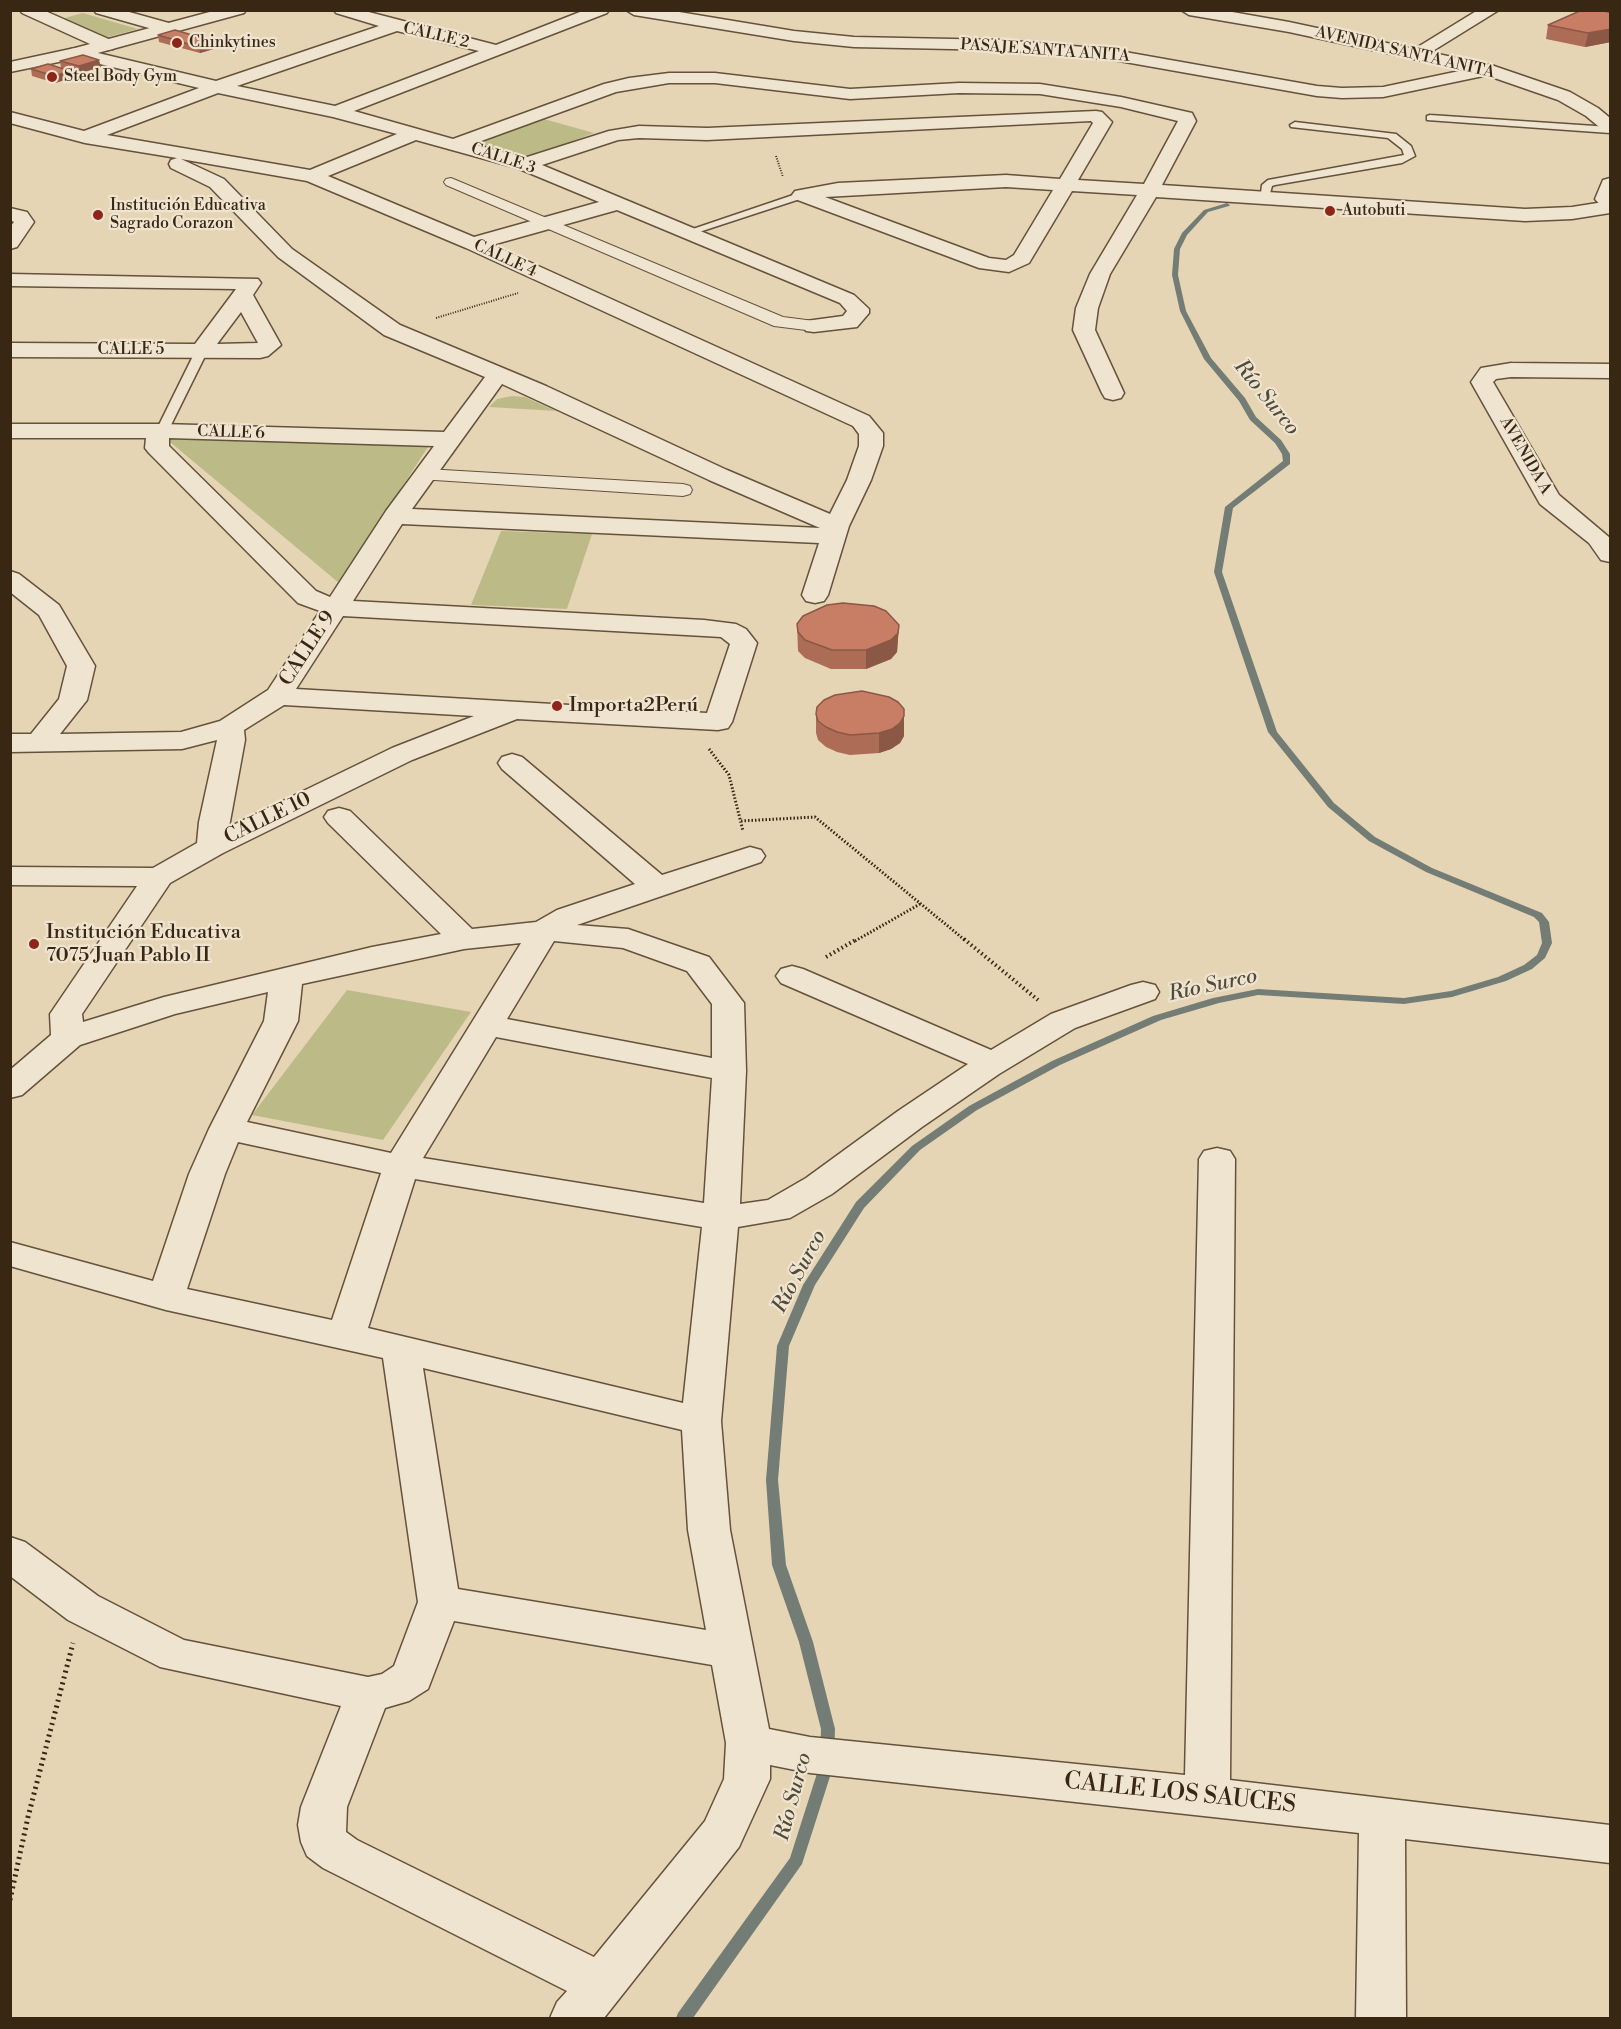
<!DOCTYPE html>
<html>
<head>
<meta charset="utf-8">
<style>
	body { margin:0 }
	#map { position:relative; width:1621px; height:2029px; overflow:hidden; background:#e6d5b5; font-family:"Libre Bodoni",serif }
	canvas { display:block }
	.frame { position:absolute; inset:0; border:12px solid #382713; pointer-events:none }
</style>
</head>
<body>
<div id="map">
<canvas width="1621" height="2029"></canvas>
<div class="frame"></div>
</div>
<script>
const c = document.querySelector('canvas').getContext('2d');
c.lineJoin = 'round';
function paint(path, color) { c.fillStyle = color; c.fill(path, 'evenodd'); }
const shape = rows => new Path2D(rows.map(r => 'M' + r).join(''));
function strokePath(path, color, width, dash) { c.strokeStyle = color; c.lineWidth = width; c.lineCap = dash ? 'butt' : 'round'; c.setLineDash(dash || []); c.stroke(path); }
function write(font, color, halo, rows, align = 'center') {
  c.font = font + ' "Libre Bodoni",serif'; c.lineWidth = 4.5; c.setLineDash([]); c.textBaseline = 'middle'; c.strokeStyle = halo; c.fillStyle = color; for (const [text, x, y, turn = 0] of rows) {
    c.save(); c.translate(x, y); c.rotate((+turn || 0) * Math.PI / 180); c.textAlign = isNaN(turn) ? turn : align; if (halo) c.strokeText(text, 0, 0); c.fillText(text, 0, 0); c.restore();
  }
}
const green = shape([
	[83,13,138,29,104,38,57,20],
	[544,119,594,133,526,159,475,143],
	[512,396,525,397,556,411,489,407,497,399],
	[164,437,432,441,339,583],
	[501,531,592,534,567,609,471,605],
	[347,990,471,1012,383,1140,252,1115]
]);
const stream = shape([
	[1227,203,1230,205,1229,206,1208,212,1187,235,1180,249,1178,275,1186,311,1211,358,1245,398,1256,417,1281,440,1290,454,1290,464,1233,508,1222,572,1277,732,1334,803,1375,837,1432,868,1542,913,1549,922,1552,943,1545,958,1532,969,1506,981,1452,997,1404,1004,1258,995,1219,1003,1161,1020,1060,1065,977,1110,920,1150,864,1208,815,1285,789,1346,778,1480,786,1565,813,1642,835,1729,834,1764,802,1864,693,2018,676,2018,678,2013,790,1858,820,1764,821,1729,799,1642,772,1565,766,1480,777,1346,803,1285,856,1202,912,1146,969,1106,1052,1061,1153,1016,1213,998,1258,989,1404,998,1451,991,1498,977,1524,965,1537,955,1542,943,1539,922,1534,917,1426,872,1369,841,1328,807,1268,732,1214,572,1225,507,1283,461,1282,454,1275,443,1250,420,1239,401,1204,359,1180,311,1172,275,1174,249,1182,233,1204,210,1227,203]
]);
const pathFar3 = shape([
	[776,156,783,177],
	[436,318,518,293]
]);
const pathFar2 = shape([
	[709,749,729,775,743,831],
	[741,821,815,817,966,941],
	[855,941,920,904]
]);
const pathFar1 = shape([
	[964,939,1038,1000],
	[826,957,857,939]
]);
const path = shape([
	[10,1900,28,1817,73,1643]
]);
const service = shape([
	[1430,115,1610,127,1610,133,1427,120,1427,116,1430,115],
	[1295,122,1396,134,1411,146,1415,156,1402,163,1275,185,1272,186,1268,201,1260,201,1262,185,1268,180,1404,155,1402,149,1388,138,1291,127,1290,125,1295,122],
	[802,192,806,193,806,197,693,234,689,235,684,232,802,192],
	[202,346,208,350,168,431,166,434,158,434,156,431,196,350,202,346]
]);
const pedestrian = shape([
	[451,178,783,317,814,321,822,326,814,331,774,326,446,185,444,182,446,179,451,178],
	[426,469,683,484,690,486,692,490,690,494,683,496,419,479,417,475,419,471,426,469]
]);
const minor = shape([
	[20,10,43,10,113,41,115,45,113,49,107,50,101,49,22,13,20,10],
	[94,10,122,10,176,25,178,29,170,34,96,13,94,10],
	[334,10,361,10,496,45,585,10,609,10,607,13,354,111,453,139,604,84,629,78,669,73,715,73,850,89,959,83,1040,84,1121,97,1192,113,1196,121,1162,185,1525,209,1572,207,1610,201,1610,213,1572,219,1525,221,1156,197,1110,274,1098,308,1095,330,1124,393,1121,398,1113,400,1105,398,1102,393,1073,330,1076,308,1090,274,1137,195,1072,191,1029,263,1009,272,979,268,795,199,792,195,795,191,838,183,1006,175,1060,179,1093,123,1091,121,707,140,639,138,618,140,542,165,854,295,869,309,869,313,857,327,814,332,806,331,803,326,806,321,843,316,847,311,840,303,617,210,492,245,869,416,883,433,883,446,871,480,849,526,828,595,824,601,815,603,806,601,802,595,819,543,402,524,353,601,704,620,736,624,746,629,757,643,732,722,728,728,718,730,517,719,412,760,223,853,170,883,82,1014,83,1022,164,997,372,947,441,934,328,823,324,817,328,811,339,808,350,811,472,929,536,922,557,910,635,884,502,769,498,763,502,757,512,754,522,757,662,875,750,847,761,850,765,856,761,862,577,925,628,929,709,957,744,1003,746,1071,740,1204,768,1200,806,1178,898,1111,968,1064,781,983,776,976,781,969,792,966,803,969,991,1050,1051,1014,1131,985,1143,982,1155,985,1159,992,1155,999,1075,1028,999,1074,922,1127,832,1194,790,1218,738,1227,721,1421,730,1530,769,1729,810,1737,1185,1775,1199,1159,1204,1151,1217,1148,1230,1151,1235,1159,1230,1780,1610,1825,1610,1863,1405,1839,1406,2018,1356,2018,1359,1833,810,1773,770,1765,770,1779,739,1847,604,2018,550,2018,557,2002,567,1991,323,1868,307,1856,301,1842,298,1825,301,1807,341,1706,160,1667,68,1620,10,1576,10,1537,25,1542,98,1596,184,1640,368,1677,382,1674,394,1666,418,1602,383,1358,166,1310,10,1266,10,1242,153,1281,189,1174,209,1129,264,1021,268,992,175,1014,80,1045,22,1095,10,1098,10,1070,51,1035,50,1014,137,886,10,885,10,867,153,868,197,843,199,822,217,740,182,749,10,752,10,734,31,734,59,699,67,666,39,615,10,592,10,571,19,574,59,605,95,666,87,700,60,734,181,732,220,721,268,690,320,611,298,603,149,453,145,448,146,438,10,438,10,424,162,424,444,432,485,377,384,335,278,257,210,187,171,168,169,164,171,160,177,158,85,143,10,123,10,112,84,131,199,88,71,57,68,53,71,49,77,48,216,81,379,26,336,13,334,10],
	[397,31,479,51,335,106,237,86,397,31],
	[669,83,715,83,850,99,959,93,1040,94,1121,107,1178,121,1144,184,1078,180,1112,122,1102,112,1096,111,707,128,639,126,609,131,524,158,473,144,616,92,669,83],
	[218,93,333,117,397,134,310,170,107,135,218,93],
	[416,140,517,168,599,202,474,237,328,176,416,140],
	[181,159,307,181,466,248,853,426,859,434,859,446,847,480,830,514,727,470,546,386,400,325,292,249,224,179,181,159],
	[1006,187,1053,190,1014,255,1006,260,989,258,825,197,1006,187],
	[502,384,709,480,820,528,412,509,502,384],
	[169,438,434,446,386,511,330,597,316,591,169,446,169,438],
	[343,616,704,636,721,637,730,644,707,713,296,689,343,616],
	[284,705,474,716,392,748,229,827,245,740,244,730,284,705],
	[554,941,623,948,687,971,712,1004,712,1058,507,1019,554,941],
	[521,943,391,1153,247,1122,298,1021,302,984,464,949,521,943],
	[496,1037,712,1078,704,1203,423,1158,496,1037],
	[238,1142,381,1173,332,1320,187,1289,225,1174,238,1142],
	[415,1179,702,1227,683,1403,368,1328,415,1179],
	[423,1368,682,1430,688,1530,706,1630,458,1589,423,1368],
	[454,1621,712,1665,726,1743,724,1779,705,1821,594,1957,357,1840,346,1832,347,1807,385,1708,409,1701,428,1689,454,1621],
	[626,10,667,10,794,31,854,37,1001,40,1108,49,1317,86,1342,88,1383,87,1488,65,1494,66,1497,70,1494,74,1488,75,1383,97,1342,98,1317,96,1108,59,1001,50,854,47,794,41,634,15,626,10],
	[1478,10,1499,10,1423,57,1411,57,1408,53,1478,10],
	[10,208,27,212,34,222,17,247,10,249,10,227,14,222,10,220,10,208],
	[10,274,258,279,261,283,253,295,281,345,268,356,260,358,10,357,10,343,195,344,236,289,10,286,10,274],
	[241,312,258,343,217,344,241,312],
	[1511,363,1610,364,1610,378,1511,377,1496,379,1493,382,1559,495,1610,538,1610,562,1601,560,1589,543,1540,504,1471,382,1481,368,1511,363]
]);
const tertiary = shape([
	[217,10,246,10,244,13,83,57,10,72,10,62,75,48,217,10],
	[1181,10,1221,10,1289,22,1494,66,1570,92,1598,108,1610,118,1610,132,1604,131,1586,116,1558,100,1483,74,1289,32,1189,15,1181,10],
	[1610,178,1610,210,1603,208,1595,199,1603,180,1610,178]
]);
const wall = shape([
	[1611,13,1611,42,1585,47,1546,39,1548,25],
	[158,35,217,48,200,53,159,42],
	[60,61,101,67,80,73,61,68],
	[31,69,70,71,71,78,55,83,32,76],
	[797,624,899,625,897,652,891,659,866,669,831,669,805,658,798,651],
	[816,714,904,716,904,736,900,743,891,749,879,753,850,755,837,752,826,747,818,740,816,733]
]);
const shadedWall = shape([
	[1611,29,1611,42,1585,47,1588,33],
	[216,42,217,48,200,53,199,47],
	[99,60,101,67,80,73,79,66],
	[70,71,71,78,55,83,54,76],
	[899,625,897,652,891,659,866,669,866,650],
	[904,716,904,736,900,743,891,749,879,753,879,733]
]);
const building = shape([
	[1582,10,1601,10,1611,13,1611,29,1588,33,1548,25,1582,10],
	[175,30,216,42,199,47,158,35,175,30],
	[83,55,99,60,79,66,60,61,83,55],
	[48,64,70,71,54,76,31,69,48,64],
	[843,603,874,606,886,611,899,625,898,633,891,640,866,650,832,650,805,640,798,632,797,624,803,616,827,605,843,603],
	[862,691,889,697,898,702,904,709,904,716,900,723,892,729,879,733,850,735,837,732,826,727,818,721,816,714,817,707,824,700,835,695,862,691]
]);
const markers = [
	[177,43,6,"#8f2418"],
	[52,77,6,"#8f2418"],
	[1330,211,6,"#8f2418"],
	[98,215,6,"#8f2418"],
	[557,706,6,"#8f2418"],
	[34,944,6,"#8f2418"]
];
const farStreetnames = [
	["CALLE 2",436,36,13],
	["PASAJE SANTA ANITA",1045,51,4],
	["AVENIDA SANTA ANITA",1405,53,13],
	["CALLE 3",503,159,18],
	["CALLE 4",505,259,25],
	["CALLE 5",131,350],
	["CALLE 6",231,433,2],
	["AVENIDA A",1525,456,60]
];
const farPoinames = [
	["Chinkytines",189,43],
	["Steel Body Gym",64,77],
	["Institución Educativa",110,206],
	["Sagrado Corazon",110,224],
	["Autobuti",1342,211]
];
const streetNames = [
	["CALLE 9",308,649,-57],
	["CALLE 10",268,819,-26]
];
const poiNames = [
	["Importa2Perú",569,706],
	["Institución Educativa",46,933],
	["7075 Juan Pablo II",46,956]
];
const waterNames = [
	["Río Surco",1266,398,51],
	["Río Surco",1213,986,-12],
	["Río Surco",800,1272,-62],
	["Río Surco",794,1797,-75]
];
const nearStreetnames = [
	["CALLE LOS SAUCES",1180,1794,6]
];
paint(green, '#bcbb88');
paint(stream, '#737d75');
strokePath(service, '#64523c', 3);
strokePath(pedestrian, '#64523c', 2);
strokePath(minor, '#64523c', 3);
strokePath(tertiary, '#64523c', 3);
strokePath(pathFar3, '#382713', 2, [1, 1.5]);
strokePath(pathFar2, '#382713', 3, [1.5, 2]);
strokePath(pathFar1, '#382713', 4, [1.5, 3]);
strokePath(path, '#382713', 5, [2, 4]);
paint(service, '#efe4cf');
paint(pedestrian, '#efe4cf');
paint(minor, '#efe4cf');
paint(tertiary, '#efe4cf');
paint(wall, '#ac6c56');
paint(shadedWall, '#8c5846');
paint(building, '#c87e64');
strokePath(building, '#8c5846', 1.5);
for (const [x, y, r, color] of markers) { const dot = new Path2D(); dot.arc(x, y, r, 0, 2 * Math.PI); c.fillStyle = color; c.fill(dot); strokePath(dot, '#efe4cf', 2); }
write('16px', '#382713', '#efe4cf', farStreetnames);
write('16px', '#382713', '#efe4cf', farPoinames, 'left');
write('20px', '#382713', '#efe4cf', streetNames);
write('20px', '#382713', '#efe4cf', poiNames, 'left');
write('italic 21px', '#504b3c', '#efe4cf', waterNames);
write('24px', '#382713', '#efe4cf', nearStreetnames);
</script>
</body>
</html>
